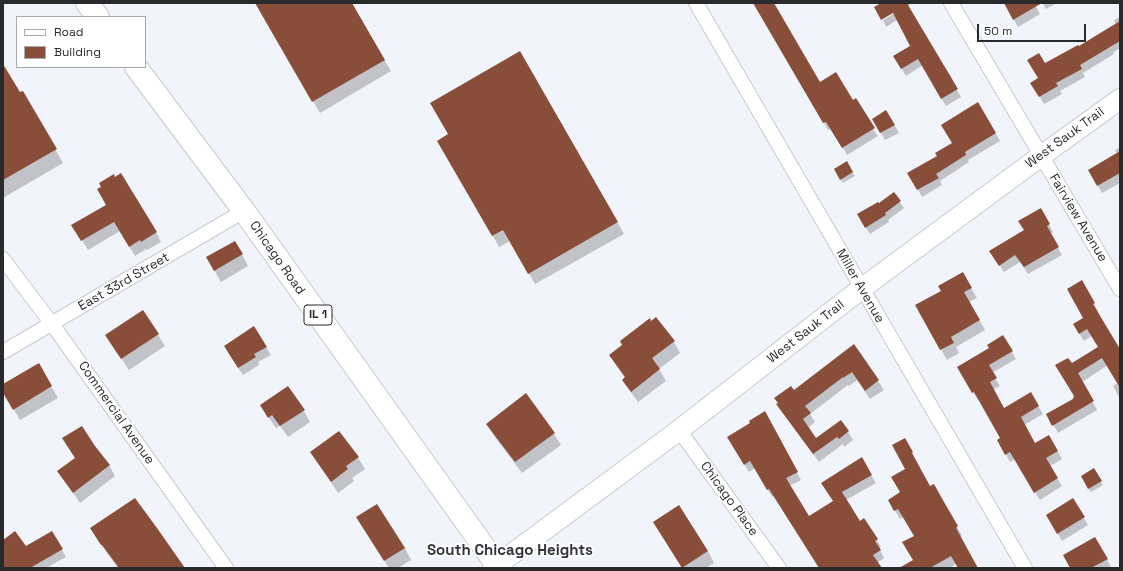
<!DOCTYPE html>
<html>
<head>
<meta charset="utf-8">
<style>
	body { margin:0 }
	#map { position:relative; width:1123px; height:571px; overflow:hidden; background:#f2f4fb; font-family:"Space Grotesk",sans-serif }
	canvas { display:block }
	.frame { position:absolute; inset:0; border:4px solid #292a2c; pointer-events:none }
	.legend { position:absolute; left:16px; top:16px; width:130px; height:52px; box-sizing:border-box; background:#fff; border:1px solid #a9aaab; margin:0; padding:5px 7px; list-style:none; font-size:12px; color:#292a2c }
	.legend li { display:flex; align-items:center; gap:8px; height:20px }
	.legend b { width:20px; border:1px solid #a9aaab }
	.scale { position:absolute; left:977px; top:24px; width:109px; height:18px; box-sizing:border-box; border:2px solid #292a2c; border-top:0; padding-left:5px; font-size:12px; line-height:14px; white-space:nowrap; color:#292a2c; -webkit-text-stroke:3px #fff; paint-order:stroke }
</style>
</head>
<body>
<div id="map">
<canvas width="1123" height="571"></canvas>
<div class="frame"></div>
<ul class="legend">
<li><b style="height:5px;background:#fff"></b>Road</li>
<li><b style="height:11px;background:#894e3a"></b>Building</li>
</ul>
<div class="scale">50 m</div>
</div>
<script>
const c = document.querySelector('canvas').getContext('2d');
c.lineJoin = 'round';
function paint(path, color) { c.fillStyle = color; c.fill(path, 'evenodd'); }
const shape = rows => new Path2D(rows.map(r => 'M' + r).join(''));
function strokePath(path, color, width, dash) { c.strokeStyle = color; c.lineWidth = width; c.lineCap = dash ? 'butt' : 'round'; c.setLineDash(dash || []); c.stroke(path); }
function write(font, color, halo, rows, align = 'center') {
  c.font = font + ' "Space Grotesk",sans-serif'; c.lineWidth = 4; c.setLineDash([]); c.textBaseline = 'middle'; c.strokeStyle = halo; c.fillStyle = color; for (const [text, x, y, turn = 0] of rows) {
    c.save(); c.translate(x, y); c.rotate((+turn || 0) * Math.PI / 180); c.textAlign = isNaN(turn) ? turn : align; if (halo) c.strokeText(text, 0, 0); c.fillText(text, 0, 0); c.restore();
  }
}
const shadow = shape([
	[256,3,350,3,391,71,320,113],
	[754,3,773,3,820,83,853,102,878,136,847,155,831,128,828,130],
	[878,3,906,3,961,97,946,106,923,65,906,76,894,56,911,46,897,20,886,27,883,20,897,12,880,5],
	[1004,3,1034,3,1040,14,1018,27],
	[1043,3,1057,3,1046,9],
	[1120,17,1120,48,1113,53,1114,54,1083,73,1085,77,1060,91,1062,94,1044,104,1032,83,1039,78,1044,65,1078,47,1116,25,1114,20],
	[520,53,624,234,535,284,510,241,499,247,493,236,450,135],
	[3,66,19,93,23,92,63,163,3,198],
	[978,104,1000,141,968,160,969,162,940,181,942,185,922,197,909,173,939,157,953,143],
	[886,111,899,133,885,140,873,119],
	[1120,147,1120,183,1102,193,1089,170,1118,154,1115,150],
	[847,163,855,176,843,183,835,170],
	[894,194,904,208,888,220,889,222,870,234,858,215,879,204],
	[107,205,156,232,161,242,147,250,146,249,135,256,120,231,88,250,73,225],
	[1041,210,1053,232,1050,234,1062,255,1028,274,1020,262,1004,272,995,258,1025,231],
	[235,242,248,266,221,282,207,258],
	[962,273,977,298,969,302,985,330,956,347,959,353,947,360,916,305,942,291],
	[1082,281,1098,311,1097,312,1120,352,1120,399,1113,386,1118,383,1108,365,1082,382,1097,410,1058,433,1047,414,1074,399,1071,365,1100,348,1092,336,1084,341,1074,325,1084,319],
	[254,328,271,355,258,362,259,365,243,375,229,354],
	[158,335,165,346,129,370,113,346],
	[1003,337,1016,359,992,373,1000,386,993,390,1004,409,1031,394,1043,414,1024,425,1034,444,1049,436,1062,459,1050,466,1062,486,1040,500,1015,459,1010,462,998,440,1001,438,979,399,978,400,958,368,990,348],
	[674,342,680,353,659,369,666,381,638,402,630,391,623,380,625,378,610,356,623,345],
	[854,345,884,390,870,399,857,380,849,386,848,385,810,414,815,422,808,428,816,439,848,432,853,440,844,447,843,444,819,462,777,404],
	[38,364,58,398,20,420,3,391,3,386],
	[261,406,304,411,310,422,288,437,280,426,276,428],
	[764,413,801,480,789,486,809,517,834,502,861,459,876,483,846,500,860,522,877,540,881,547,879,548,884,558,877,563,880,568,820,568,774,496,772,497,755,468,749,472,728,437,751,423],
	[488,425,554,434,561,445,522,473,494,436],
	[339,432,358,458,365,469,352,478,354,481,338,493,311,452],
	[904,439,930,487,949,512,962,536,960,537,977,568,958,568,956,564,950,568,915,568,915,536,904,517,900,519,889,500,901,493,906,469],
	[94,446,109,465,115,476,80,503,59,472],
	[1094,470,1103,485,1091,492,1082,476],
	[1073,500,1088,525,1062,541,1047,515],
	[364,529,405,548,411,560,398,568,389,568],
	[52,532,66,557,46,568,3,568,3,541,26,547],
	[661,534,708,551,714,563,706,568,683,568],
	[1095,538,1111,567,1109,568,1071,568],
	[97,539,184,568,118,568]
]);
const building = shape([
	[255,3,352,3,385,60,312,102],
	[753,3,774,3,820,82,836,72,853,100,856,98,875,128,842,148,826,122,823,123],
	[881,3,911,3,908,5,958,89,941,99,918,59,901,69,893,56,910,46,893,13,881,20,874,7],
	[1004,3,1042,3,1013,20],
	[1120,21,1120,41,1080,65,1082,69,1056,83,1058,86,1039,97,1030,83,1038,78,1027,60,1039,53,1045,63,1078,45,1079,46],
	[520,51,618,222,528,274,503,230,492,236,437,141,448,134,430,103],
	[3,64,20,92,23,91,57,149,3,180],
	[978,102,996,133,965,152,966,155,936,174,939,178,917,190,907,173,937,156,935,153,952,143,941,125],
	[886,110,895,125,880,133,872,119],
	[1120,151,1120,173,1097,186,1088,170],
	[847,161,853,172,840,180,834,169],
	[121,173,157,232,141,242,140,240,129,247,114,222,81,241,71,225,106,205,97,189,101,187,99,183,114,174,115,177],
	[894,192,901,201,885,213,886,215,865,228,857,214,878,202,879,203],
	[1041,208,1050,224,1047,226,1059,247,1024,267,1015,255,999,266,989,251,1024,230,1018,221],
	[235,241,243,254,214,271,206,257],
	[963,272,972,288,964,292,980,320,951,337,954,343,940,350,915,305,941,291,938,286],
	[1082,280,1095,303,1093,304,1120,349,1120,388,1102,358,1078,373,1094,401,1052,426,1046,414,1073,399,1074,396,1055,365,1068,358,1072,363,1098,347,1087,329,1079,334,1073,324,1083,318,1067,289],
	[143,310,159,334,121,359,105,335],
	[656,317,675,341,652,358,660,369,631,392,622,380,625,377,609,355,622,345,620,341,650,318,651,321],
	[254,326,267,347,254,354,256,357,238,368,224,346],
	[1003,335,1013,351,989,365,997,378,990,382,1004,408,1031,392,1039,406,1021,417,1035,443,1049,435,1058,451,1046,458,1058,478,1034,493,1010,452,1005,455,997,440,1000,438,974,392,972,393,957,367,989,348,987,345],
	[854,344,879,380,865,391,852,372,843,378,843,377,805,406,811,413,803,419,816,438,841,420,849,431,839,439,837,437,813,454,776,404,778,403,774,398,791,386,794,390],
	[39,363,52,386,13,410,3,393,3,384],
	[288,386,305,410,280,426,272,415,268,418,260,405],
	[526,393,555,433,515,462,486,424],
	[765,411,798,472,786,478,809,516,833,501,821,483,862,457,872,475,842,492,860,521,864,518,878,539,875,541,881,550,873,555,882,568,819,568,769,489,767,490,750,461,744,465,727,437,750,423,749,421],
	[82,426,95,446,110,465,73,493,57,471,75,458,62,438],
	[339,431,359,457,346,466,348,469,331,482,310,452],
	[905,438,913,452,912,453,930,486,934,484,944,502,958,526,956,528,978,568,958,568,951,556,930,568,899,568,913,560,902,542,914,536,898,509,894,511,888,500,900,492,891,477,905,469,892,445],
	[1094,468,1102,481,1088,489,1081,476],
	[135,498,157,528,185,568,119,568,102,545,101,545,90,528],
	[1073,498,1085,517,1057,534,1046,515],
	[377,504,405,548,384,561,356,517],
	[679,505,708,551,682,568,653,522],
	[15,531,26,546,52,531,63,549,30,568,3,568,3,540],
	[1095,537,1108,559,1091,568,1070,568,1063,555]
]);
const minor = shape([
	[696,3,1025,568],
	[951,3,1120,289],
	[3,259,52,324,226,568],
	[3,352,244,211],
	[679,430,779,568]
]);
const secondary = shape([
	[493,568,674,434,861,289,1041,156,1120,99]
]);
const primary = shape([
	[87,3,98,17],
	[136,67,244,211,499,568]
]);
const shields = [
	[318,315,28]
];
const shieldNames = [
	["IL 1",318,315]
];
const streetNames = [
	["West Sauk Trail",1065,138,-36],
	["Fairview Avenue",1078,218,59],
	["Chicago Road",277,258,55],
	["East 33rd Street",124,282,-30],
	["Miller Avenue",860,286,60],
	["West Sauk Trail",806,332,-38],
	["Commercial Avenue",116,413,55],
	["Chicago Place",729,499,54]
];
const quarterNames = [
	["South Chicago Heights",510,551]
];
paint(shadow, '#0003');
paint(building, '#894e3a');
strokePath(minor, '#c8cad0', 16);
strokePath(secondary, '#c8cad0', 22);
strokePath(primary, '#c8cad0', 24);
strokePath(minor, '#fff', 14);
strokePath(secondary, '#fff', 20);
strokePath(primary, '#fff', 22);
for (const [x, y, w] of shields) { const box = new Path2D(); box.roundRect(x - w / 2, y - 10, w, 20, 3); c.fillStyle = '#fff'; c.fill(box); strokePath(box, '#292a2c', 1); }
write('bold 12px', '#292a2c', null, shieldNames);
write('13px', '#292a2c', '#fff', streetNames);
write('bold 15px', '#313338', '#fff', quarterNames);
</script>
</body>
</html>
